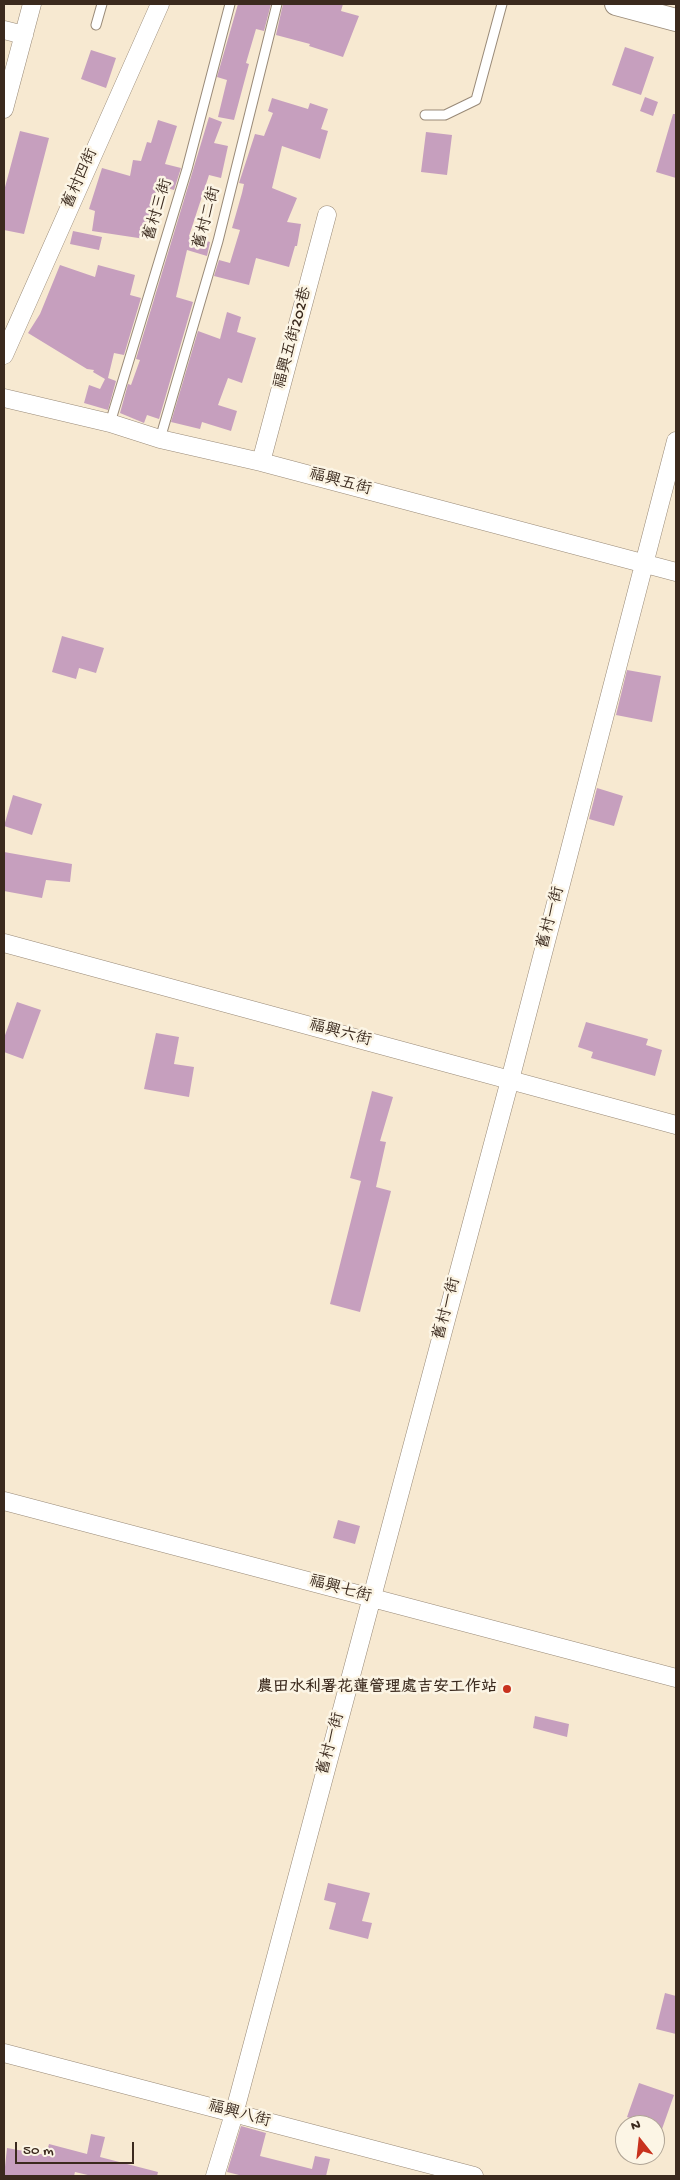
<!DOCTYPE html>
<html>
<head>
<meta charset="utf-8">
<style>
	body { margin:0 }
	#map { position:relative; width:680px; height:2180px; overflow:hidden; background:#f7e9d1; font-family:"Gochi Hand",sans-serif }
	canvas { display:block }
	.frame { position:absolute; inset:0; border:5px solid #3b2a1e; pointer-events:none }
	.north { position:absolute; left:615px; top:2115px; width:50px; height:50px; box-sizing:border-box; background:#fcf5e5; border:1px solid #afa495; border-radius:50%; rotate:344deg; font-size:14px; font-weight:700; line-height:20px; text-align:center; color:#3b2a1e }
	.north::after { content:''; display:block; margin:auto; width:18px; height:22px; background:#c8321e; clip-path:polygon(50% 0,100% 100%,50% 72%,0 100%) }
	.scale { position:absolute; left:15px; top:2142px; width:119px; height:22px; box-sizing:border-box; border:2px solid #3b2a1e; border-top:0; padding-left:6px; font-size:15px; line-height:18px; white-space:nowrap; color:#3b2a1e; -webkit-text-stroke:4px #fcf5e5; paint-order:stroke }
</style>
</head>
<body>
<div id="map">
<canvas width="680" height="2180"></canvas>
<div class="frame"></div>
<div class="north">N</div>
<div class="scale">50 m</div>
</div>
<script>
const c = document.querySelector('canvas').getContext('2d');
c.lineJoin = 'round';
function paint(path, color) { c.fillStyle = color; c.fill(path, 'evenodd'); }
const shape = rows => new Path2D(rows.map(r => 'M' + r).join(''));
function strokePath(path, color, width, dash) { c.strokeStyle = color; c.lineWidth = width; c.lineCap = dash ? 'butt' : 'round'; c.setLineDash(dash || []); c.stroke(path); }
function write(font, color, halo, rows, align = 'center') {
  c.font = font + ' "Gochi Hand","LXGW WenKai TC",sans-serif'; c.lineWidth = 5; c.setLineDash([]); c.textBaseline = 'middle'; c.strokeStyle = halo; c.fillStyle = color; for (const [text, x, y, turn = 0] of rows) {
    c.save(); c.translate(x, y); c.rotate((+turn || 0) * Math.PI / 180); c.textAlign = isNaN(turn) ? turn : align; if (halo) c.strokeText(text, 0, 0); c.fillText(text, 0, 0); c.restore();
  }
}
const building = shape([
	[238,4,271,4,264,31,256,29,246,63,249,64,234,120,218,117,227,80,217,77],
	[283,4,343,4,341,11,359,16,343,57,309,46,310,44,276,35],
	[625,47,654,57,641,95,612,85],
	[91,50,116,58,106,88,81,79],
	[645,97,658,102,653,116,640,111],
	[272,98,308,109,310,103,328,109,321,129,328,131,320,159,282,146,272,188,297,198,287,222,301,224,297,246,295,246,289,267,256,258,249,285,214,276,219,260,230,263,240,230,232,228,242,193,244,184,239,183,255,134,264,136,273,113,268,111],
	[673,114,676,114,676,178,656,172],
	[209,117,222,122,214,143,228,146,221,178,209,175,189,236,210,242,207,256,187,250,176,297,193,302,159,419,147,415,144,423,120,413,128,384,131,385,140,360,136,359],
	[158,120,177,126,165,164,181,168,174,190,160,186,145,239,92,231,95,211,89,209,102,168,130,176,133,160,141,161,147,142,151,143],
	[20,131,49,138,24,234,4,230,4,191],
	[426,132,452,135,447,175,421,172],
	[73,231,102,237,99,250,70,244],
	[60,265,95,277,98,265,135,275,130,295,141,298,124,355,114,353,108,378,116,381,108,410,84,403,89,385,100,389,105,379,93,372,94,370,87,369,28,333,40,314],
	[227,312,241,317,237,332,256,338,242,383,228,378,218,405,237,411,231,431,202,422,200,429,171,422,198,331,220,339],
	[62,636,104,648,96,673,79,668,76,679,52,672],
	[627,670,661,676,652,722,616,715],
	[597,788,623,796,614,826,589,819],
	[13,795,42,804,32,835,4,826],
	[4,852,72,864,70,882,46,880,42,898,4,891],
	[17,1002,41,1010,23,1059,4,1052,4,1038],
	[586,1022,648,1039,646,1045,662,1050,655,1076,591,1058,593,1052,578,1047],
	[156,1033,179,1037,174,1064,194,1067,189,1097,144,1089],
	[372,1091,393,1097,380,1141,386,1142,376,1187,391,1191,360,1312,330,1304,361,1181,350,1178],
	[338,1520,360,1526,355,1544,333,1538],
	[535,1716,569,1724,567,1737,533,1728],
	[328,1883,370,1893,362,1921,372,1923,368,1939,329,1929,336,1903,324,1900],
	[665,1993,676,1996,676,2034,656,2029],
	[639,2083,674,2095,662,2129,627,2117],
	[241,2126,266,2133,260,2156,312,2169,315,2156,330,2159,326,2176,243,2176,227,2172],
	[91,2134,105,2137,100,2157,158,2172,157,2176,92,2176,75,2172,74,2176,4,2176,7,2148,46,2155,49,2144,87,2154]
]);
const service = shape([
	[96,25,102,4],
	[425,115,445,115,476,100,502,4],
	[110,423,187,169,230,4],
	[160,439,218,241,277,4]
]);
const minor = shape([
	[4,30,24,35],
	[4,109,32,4],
	[4,355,160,4],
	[4,398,110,423,160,439,261,462,676,572],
	[261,462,327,215],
	[4,943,676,1125],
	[4,1501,676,1678],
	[4,2053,474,2176],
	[215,2176,234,2114,510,1080,676,441]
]);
const tertiary = shape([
	[616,4,676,20]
]);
const markers = [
	[507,1689,5,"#c8321e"]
];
const streetNames = [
	["舊村四街",81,179,-66],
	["舊村三街",159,210,-73],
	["舊村二街",208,218,-75],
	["福興五街202巷",294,338,-75],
	["福興五街",340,483,15],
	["舊村一街",552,918,-75],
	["福興六街",340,1034,15],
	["舊村一街",448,1309,-75],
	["福興七街",340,1590,15],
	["舊村一街",332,1744,-75],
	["福興八街",239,2115,15]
];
const poiNames = [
	["農田水利署花蓮管理處吉安工作站",497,1689]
];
paint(building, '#c69fbe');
strokePath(service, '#998a78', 11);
strokePath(minor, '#998a78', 19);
strokePath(tertiary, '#998a78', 24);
strokePath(service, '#fff', 9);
strokePath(minor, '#fff', 18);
strokePath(tertiary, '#fff', 22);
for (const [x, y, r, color] of markers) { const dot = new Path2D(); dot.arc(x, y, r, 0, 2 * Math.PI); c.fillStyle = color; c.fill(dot); strokePath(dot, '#fcf5e5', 2); }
write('16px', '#3b2a1e', '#fcf5e5', streetNames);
write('bold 16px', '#3b2a1e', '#fcf5e5', poiNames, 'right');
</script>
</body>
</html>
